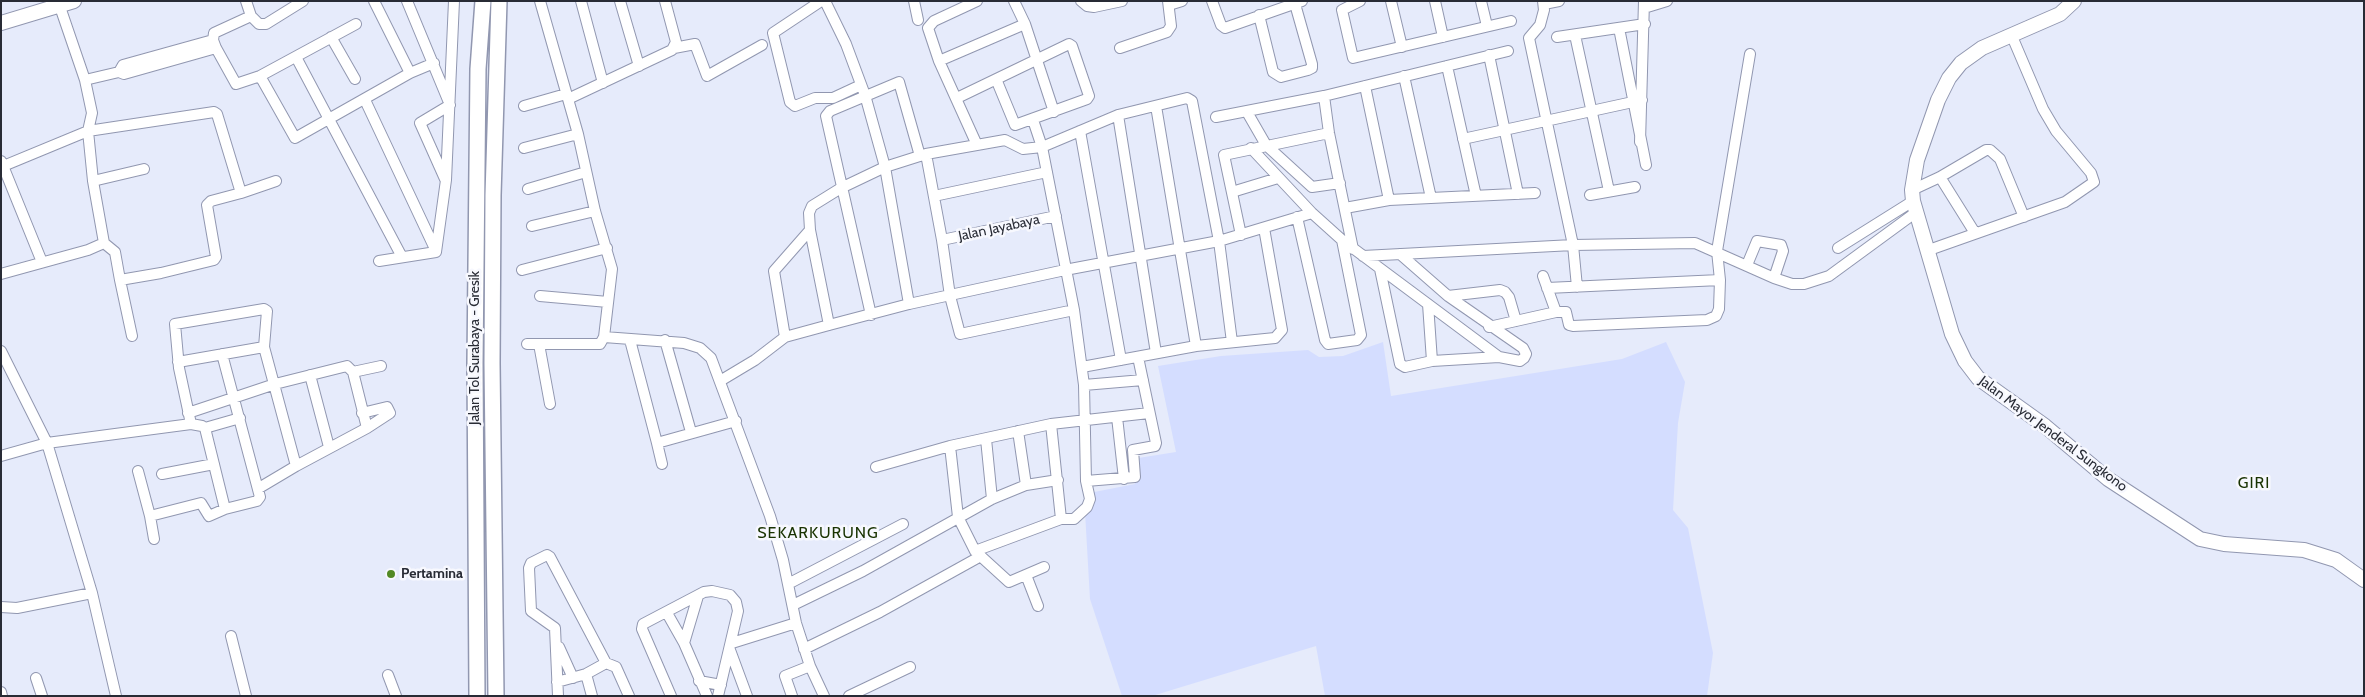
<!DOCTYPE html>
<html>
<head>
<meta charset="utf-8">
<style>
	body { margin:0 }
	#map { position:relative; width:2365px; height:697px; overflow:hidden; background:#e6ebfb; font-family:Cabin,sans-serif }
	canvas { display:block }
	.frame { position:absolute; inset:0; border:2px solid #282b35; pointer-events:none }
</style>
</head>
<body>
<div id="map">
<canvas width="2365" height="697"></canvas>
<div class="frame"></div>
</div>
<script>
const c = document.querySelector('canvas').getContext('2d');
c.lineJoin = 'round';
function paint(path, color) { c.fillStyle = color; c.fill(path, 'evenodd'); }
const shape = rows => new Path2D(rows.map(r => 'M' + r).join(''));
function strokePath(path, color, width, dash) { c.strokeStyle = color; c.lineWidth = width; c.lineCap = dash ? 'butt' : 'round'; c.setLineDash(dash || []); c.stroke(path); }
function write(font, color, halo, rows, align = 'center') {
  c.font = font + ' Cabin,sans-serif'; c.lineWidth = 5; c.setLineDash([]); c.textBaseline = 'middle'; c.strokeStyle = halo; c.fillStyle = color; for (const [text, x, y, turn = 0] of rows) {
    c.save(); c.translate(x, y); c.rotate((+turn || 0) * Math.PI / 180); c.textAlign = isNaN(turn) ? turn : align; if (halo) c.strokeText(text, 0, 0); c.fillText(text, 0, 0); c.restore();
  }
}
const built = shape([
	[1383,342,1391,396,1622,359,1666,342,1685,382,1678,423,1673,510,1688,528,1713,653,1707,696,1325,696,1316,646,1152,696,1122,696,1090,599,1084,494,1135,484,1132,459,1176,452,1158,366,1221,356,1308,350,1319,357,1343,356]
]);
const minor = shape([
	[246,1,251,16],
	[303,1,266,24,259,24,251,16,214,33,213,40,216,48,236,84,260,76,356,24],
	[374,1,410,73],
	[407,1,448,100],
	[581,1,603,83],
	[620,1,639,66],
	[821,1,773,33,790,102,795,106,815,98,833,98,861,85],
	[825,1,846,44,865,95,885,167,909,304],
	[914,1,918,20],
	[1014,1,1025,24,1054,112],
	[1081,1,1087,6,1094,7,1122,1],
	[1212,1,1221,25,1225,28,1302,1],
	[1360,1,1342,10,1353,58,1511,21],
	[1391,1,1402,47],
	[1435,1,1443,37],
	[1481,1,1487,26],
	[1543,1,1544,10,1540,25,1529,38,1573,245,1577,287],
	[1544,4,1559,1],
	[1169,5,1182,1],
	[1644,8,1667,1],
	[1259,15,1273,72,1281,77,1308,70,1312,68,1312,64,1295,4],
	[1619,28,1646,165],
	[1575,35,1609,191],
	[331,37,355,79],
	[1557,37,1645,24],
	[213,40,123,65,119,72,124,74,216,48],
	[674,48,695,44,707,76,762,45],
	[1120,48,1167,32,1171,26,1168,1],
	[1489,55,1518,194],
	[296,57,402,257],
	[939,61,1025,24],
	[1447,66,1476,196],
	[260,76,295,138,410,73,434,63],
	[1404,76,1431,198],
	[85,80,119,72],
	[1365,86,1389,200],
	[1324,96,1329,133,1353,249],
	[957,98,1069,44,1072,46,1089,96,1087,99,1015,125,996,79],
	[568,99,672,50,676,42,665,1],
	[365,100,436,251],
	[524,106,566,94],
	[1156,106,1196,346],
	[1247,112,1266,145,1312,187,1340,183],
	[1118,115,1156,353],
	[1216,117,1324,96,1508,51],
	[1033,120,1042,147,1074,310,1084,385,1086,481],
	[1080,131,1121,360],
	[1463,139,1642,100],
	[1640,142,1644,1],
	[977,145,939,61,928,28,934,21,977,1],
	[524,148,578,134],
	[1251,148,1312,213,1342,240,1499,357,1520,361,1524,358,1526,354,1523,348,1448,296,1400,254],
	[926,154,942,240,950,296,960,334,1074,310],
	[1,161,42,262],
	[1,167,88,131,214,112,217,114,241,193,211,201,207,205,216,257,214,260,161,273,120,280,115,252,104,243],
	[1940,177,1975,233],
	[445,179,420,123,450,105],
	[93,181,144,169],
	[528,189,586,172],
	[1912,190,1940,177,1986,150,1990,150,2000,159,2024,217],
	[1232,192,1278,178],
	[241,193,276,181],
	[1590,195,1635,187],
	[934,196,1047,172],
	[1345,208,1389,200,1535,193],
	[1297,217,1325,340,1328,344,1357,340,1361,335,1342,240],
	[532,226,595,211],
	[810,230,829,325],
	[1241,235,1224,155,1329,133],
	[942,240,1056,216],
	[1838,248,1913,201],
	[1929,250,2065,202,2094,182,2091,173,2056,131,2043,109,2011,34],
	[436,252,446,180,454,1],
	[1363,256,1573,245,1695,243,1774,278,1792,284,1804,284,1829,276,1915,213],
	[379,261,436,252],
	[1747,265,1757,241,1781,245,1783,251,1774,278],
	[1380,269,1400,364,1405,367,1432,361,1499,357],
	[522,270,607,248],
	[1,274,88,250,104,243,93,181,88,131,92,113,85,80,58,1],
	[1543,276,1556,312,1566,312,1569,325,1573,326,1707,320,1716,316,1719,309,1720,280,1717,251,1750,54],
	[120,280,132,336],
	[1547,288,1720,280],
	[540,296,608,302],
	[1448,296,1500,290,1505,292,1509,297,1516,321],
	[1428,304,1432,361],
	[871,315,826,116,830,111,899,82,920,156],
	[1489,327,1556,312],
	[604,337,684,343,700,348,711,358,770,516,783,560,796,623,810,666,824,696],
	[785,337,774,271,810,230,809,213,812,206,841,188,885,167,926,154,1005,140,1023,149,1042,147,1118,115,1187,98,1192,101,1219,241,1232,342],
	[630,340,657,443,736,421],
	[665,340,691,432],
	[527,344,600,344,604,337,612,269,595,211,578,134,540,1],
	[539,344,550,404],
	[1,351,47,443,92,593,116,696],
	[178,362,264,347],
	[1082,367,1196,346,1275,338,1282,330,1264,228],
	[353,372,381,366],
	[310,375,329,447],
	[720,381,755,360,785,337,829,325,909,304,1065,270,1219,241,1312,213],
	[1084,385,1143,380],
	[188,413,275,384,347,366,353,372,367,428],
	[1117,417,1124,479],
	[191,424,179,368,175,324,264,309,267,311,264,347,296,466],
	[205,428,240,418],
	[1018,431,1026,485],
	[986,439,992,499],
	[657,443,662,464],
	[950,446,958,517,975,551,1009,582,1044,567],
	[1,456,47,443,191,424,202,426,205,428,225,509],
	[876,467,950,446,1051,424,1149,413],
	[138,471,150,516],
	[162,474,214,464],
	[259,488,296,466,367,428,390,413,387,407,362,413],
	[1061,519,1074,519,1087,507,1090,499,1086,481,1135,477,1133,450,1155,446,1156,443,1138,357],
	[154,539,150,516,201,503,209,516,225,509,257,501,260,497,222,354],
	[975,551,1061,519,1051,424],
	[1026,575,1038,606],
	[788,584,903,524],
	[793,605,863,571,992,499,1026,485,1058,480],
	[1,607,17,608,92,593],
	[667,613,684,643,707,696],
	[231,636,246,696],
	[684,643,698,596],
	[732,643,796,623],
	[559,647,573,678],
	[804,649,880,612,981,556],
	[730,650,747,696],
	[586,674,592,696],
	[388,675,396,696],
	[36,678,42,696],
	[699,681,721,685],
	[557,682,586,674,606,663,616,667,629,696],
	[1,692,2,696],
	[558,696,555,628,531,611,529,568,531,563,547,555,550,557,606,663],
	[671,696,642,629,643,624,704,592,712,591,730,595,736,602,738,611,718,696],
	[792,696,785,676,810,666],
	[849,696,910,667]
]);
const major = shape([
	[2074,1,2060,14,1982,48,1961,63,1949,78,1938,100,1917,160,1912,190,1913,201,1952,334,1965,361,1978,378,2045,426,2108,479,2200,539,2224,544,2304,550,2336,560,2364,580],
	[1,23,74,1]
]);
const highway = shape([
	[477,696,475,363,478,69,483,1],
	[496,696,492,363,493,195,499,1]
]);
const markers = [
	[391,574,5,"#528924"]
];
const streetNames = [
	["Jalan Jayabaya",999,228,-12],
	["Jalan Tol Surabaya - Gresik",475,348,-90],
	["Jalan Mayor Jenderal Sungkono",2053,434,37]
];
const poiNames = [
	["Pertamina",401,574]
];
const quarterNames = [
	["GIRI",2254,483],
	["SEKARKURUNG",818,533]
];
paint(built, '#d4ddff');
strokePath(minor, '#9197b0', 12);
strokePath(major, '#9197b0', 16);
strokePath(highway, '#9197b0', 18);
strokePath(minor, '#fff', 10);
strokePath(major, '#fff', 14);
strokePath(highway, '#fff', 15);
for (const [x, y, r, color] of markers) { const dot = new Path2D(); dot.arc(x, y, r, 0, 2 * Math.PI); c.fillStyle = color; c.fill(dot); strokePath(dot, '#f7f8fe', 2); }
write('14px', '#282b35', '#f7f8fe', streetNames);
write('bold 14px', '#282b35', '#f7f8fe', poiNames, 'left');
c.letterSpacing = '1px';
write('16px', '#193302', '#f7f8fe', quarterNames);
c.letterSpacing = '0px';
</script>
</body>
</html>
